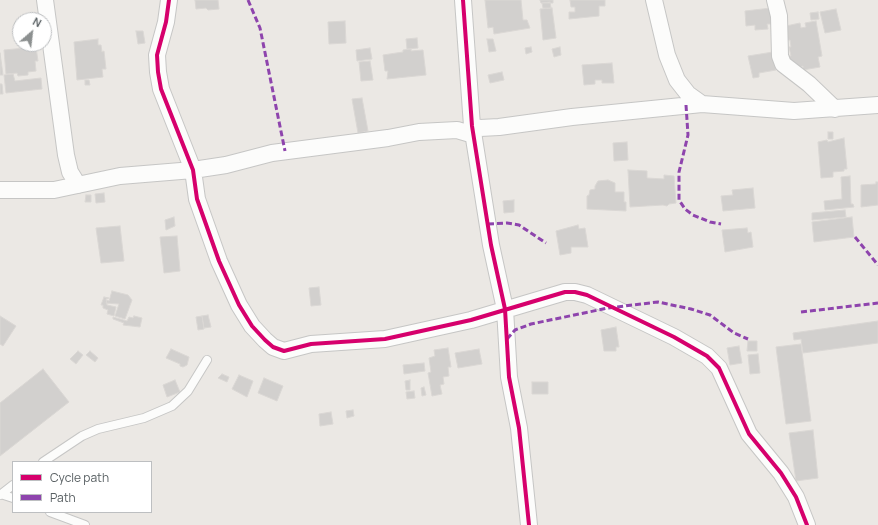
<!DOCTYPE html>
<html>
<head>
<meta charset="utf-8">
<style>
	body { margin:0 }
	#map { position:relative; width:878px; height:525px; overflow:hidden; background:#ebe8e4; font-family:Manrope,sans-serif }
	canvas { display:block }
	.legend { position:absolute; left:12px; top:461px; width:140px; height:52px; box-sizing:border-box; background:#fff; border:1px solid #bdbfc1; margin:0; padding:5px 7px; list-style:none; font-size:12px; color:#596063 }
	.legend li { display:flex; align-items:center; gap:8px; height:20px }
	.legend b { width:20px; border:1px solid #bdbfc1 }
	.north { position:absolute; left:12px; top:12px; width:40px; height:40px; box-sizing:border-box; background:#fff; border:1px solid #bdbfc1; border-radius:50%; rotate:28deg; font-size:11px; font-weight:700; line-height:16px; text-align:center; color:#596063 }
	.north::after { content:''; display:block; margin:auto; width:14px; height:18px; background:#8c9090; clip-path:polygon(50% 0,100% 100%,50% 72%,0 100%) }
</style>
</head>
<body>
<div id="map">
<canvas width="878" height="525"></canvas>
<ul class="legend">
<li><b style="height:5px;background:#d6006c"></b>Cycle path</li>
<li><b style="height:5px;background:#8e44ad"></b>Path</li>
</ul>
<div class="north">N</div>
</div>
<script>
const c = document.querySelector('canvas').getContext('2d');
c.lineJoin = 'round';
function paint(path, color) { c.fillStyle = color; c.fill(path, 'evenodd'); }
const shape = rows => new Path2D(rows.map(r => 'M' + r).join(''));
function strokePath(path, color, width, dash) { c.strokeStyle = color; c.lineWidth = width; c.lineCap = dash ? 'butt' : 'round'; c.setLineDash(dash || []); c.stroke(path); }
const building = shape([
	[195,0,218,0,219,9,208,10,206,8,196,9,195,0],
	[485,0,521,0,523,20,527,20,530,28,494,34,493,27,488,28,485,0],
	[540,0,553,0,553,3,541,3,540,0],
	[570,0,605,0,605,6,599,6,599,16,569,19,569,12,575,12,575,7,571,7,570,0],
	[550,2,551,8,543,8,542,3,550,2],
	[552,8,556,38,543,40,540,9,552,8],
	[771,8,772,24,767,24,768,29,755,30,755,25,746,26,745,11,771,8],
	[836,9,841,30,825,33,820,12,836,9],
	[818,12,819,19,811,20,810,13,818,12],
	[345,21,346,43,329,44,328,22,345,21],
	[816,21,822,56,818,57,820,67,803,70,803,66,791,69,788,56,791,56,789,47,791,47,790,40,788,40,786,26,800,23,801,28,806,27,805,23,816,21],
	[136,31,143,31,145,43,138,44,136,31],
	[417,38,418,48,407,49,406,39,417,38],
	[98,39,98,45,101,45,102,52,104,51,106,69,102,69,103,77,77,80,74,42,98,39],
	[487,39,493,39,496,51,489,52,487,39],
	[36,47,38,61,35,61,36,71,28,72,28,75,18,76,17,73,6,74,4,50,36,47],
	[531,47,532,52,526,54,525,48,531,47],
	[560,47,561,55,554,57,552,49,560,47],
	[370,48,372,59,357,61,356,50,370,48],
	[411,49,411,51,423,50,426,75,387,79,388,71,385,71,383,55,403,52,403,50,411,49],
	[773,52,776,70,759,73,759,77,753,78,748,56,773,52],
	[0,53,3,75,0,75,0,53],
	[370,61,373,80,361,81,359,62,370,61],
	[612,63,614,83,602,83,602,80,595,80,595,84,584,85,582,65,612,63],
	[502,72,504,80,490,83,488,75,502,72],
	[13,74,15,81,41,78,42,89,6,93,4,75,13,74],
	[85,80,89,80,90,85,85,85,85,80],
	[0,84,2,84,3,94,0,94,0,84],
	[362,98,368,131,358,133,352,99,362,98],
	[828,132,833,132,833,139,828,139,828,132],
	[844,138,847,169,844,169,844,171,833,172,833,177,821,178,818,142,827,140,828,142,844,138],
	[627,142,628,160,614,161,613,143,627,142],
	[628,170,647,171,647,178,664,179,664,175,674,176,676,203,669,204,667,206,663,205,630,207,628,170],
	[850,176,851,204,853,204,854,207,825,210,824,201,842,199,841,177,850,176],
	[608,180,615,183,615,192,624,192,624,202,626,202,626,211,587,209,587,196,589,195,590,190,595,189,595,186,598,181,608,180],
	[876,182,878,182,878,205,861,207,861,185,876,184,876,182],
	[753,188,755,208,723,211,721,196,733,195,732,190,753,188],
	[104,193,105,202,96,203,95,194,104,193],
	[86,195,91,195,91,202,85,202,86,195],
	[514,200,514,212,504,213,503,201,514,200],
	[845,210,846,217,812,220,812,213,845,210],
	[174,217,175,226,166,230,165,220,174,217],
	[852,217,854,237,814,242,812,222,852,217],
	[578,225,579,229,585,228,588,247,571,247,571,253,560,255,556,231,578,225],
	[120,226,124,261,101,263,96,228,120,226],
	[747,228,748,233,751,232,753,247,725,252,722,230,747,228],
	[177,236,180,271,164,273,160,237,177,236],
	[319,287,321,305,311,306,309,288,319,287],
	[112,291,128,295,132,300,125,319,115,316,119,304,106,303,107,300,109,301,112,291],
	[104,297,109,298,106,299,107,305,116,307,114,316,107,314,108,310,103,308,103,305,101,305,104,297],
	[208,315,211,327,204,328,202,316,208,315],
	[0,316,16,326,3,346,0,344,0,316],
	[134,316,142,318,140,327,123,325,124,323,113,319,113,317,127,321,129,317,133,318,134,316],
	[202,316,204,329,198,330,196,317,202,316],
	[878,321,878,343,803,353,801,339,794,340,793,333,878,321],
	[616,327,619,347,616,347,616,351,604,351,601,330,616,327],
	[748,341,757,341,757,351,747,351,748,341],
	[801,344,811,421,786,424,776,347,801,344],
	[739,346,742,363,730,365,727,348,739,346],
	[448,348,451,367,448,367,449,376,443,377,444,384,440,385,442,394,432,396,428,373,431,372,429,358,435,356,434,350,448,348],
	[171,349,189,357,187,365,183,367,180,366,180,364,166,358,171,349],
	[479,349,482,364,458,368,455,353,479,349],
	[78,351,83,355,76,364,70,359,78,351],
	[90,351,98,358,95,362,86,355,90,351],
	[758,354,760,373,750,374,748,355,758,354],
	[424,363,425,371,404,374,403,365,424,363],
	[43,369,69,402,0,456,0,403,43,369],
	[222,374,229,377,227,382,218,378,222,374],
	[239,375,253,381,247,397,232,389,239,375],
	[264,378,283,386,277,401,258,393,264,378],
	[175,380,180,392,167,397,163,385,175,380],
	[410,380,410,390,406,390,405,381,410,380],
	[532,382,548,382,548,394,532,394,532,382],
	[424,387,426,395,422,396,421,388,424,387],
	[414,391,415,398,407,399,406,392,414,391],
	[353,410,354,416,347,418,346,411,353,410],
	[331,412,333,424,320,426,319,414,331,412],
	[813,430,818,478,796,481,789,433,813,430]
]);
const lane = shape([
	[43,462,82,436,98,429,144,418,172,406,188,391,207,360],
	[1,494,13,498],
	[0,495,13,485],
	[50,512,85,525]
]);
const street = shape([
	[45,0,66,155,70,172,78,185],
	[169,0,166,22,157,55,158,72,161,89,193,170,197,199,219,261,239,305,252,326,265,340,273,347,284,351,311,344,385,339,471,320,565,292,575,292,587,295,674,337,707,356,719,368,749,434,781,473,796,497,807,525],
	[463,0,472,126,491,245,505,309,509,377,519,428,529,525],
	[654,0,667,55,677,80,688,94,702,104],
	[775,0,779,16,780,56,783,64,809,84,835,109],
	[472,126,480,128,499,127,572,117,702,104,794,111,878,105],
	[0,190,54,190,120,176,193,170,226,165,272,153,388,138,419,132,457,130,474,135]
]);
const quiet = shape([
	[248,0,260,28,285,151],
	[686,105,688,135,679,172,679,200,685,209,693,215,710,222,721,224],
	[488,224,507,223,519,225,546,243],
	[855,237,878,265],
	[801,312,878,303],
	[507,339,515,330,531,324,608,308,658,302,691,309,710,315,734,333,748,339]
]);
const cycleway = shape([
	[169,0,166,22,157,55,158,72,161,89,193,170,197,199,219,261,239,305,252,326,265,340,273,347,284,351,311,344,385,339,471,320,565,292,575,292,587,295,674,337,707,356,719,368,749,434,781,473,796,497,807,525],
	[463,0,472,126,491,245,505,309,509,377,519,428,529,525]
]);
paint(building, '#d2d0ce');
strokePath(building, '#dad7d4', 1);
strokePath(lane, '#c6c6c5', 10);
strokePath(street, '#c6c6c5', 18);
strokePath(lane, '#fcfcfb', 8);
strokePath(street, '#fcfcfb', 16);
strokePath(quiet, '#8e44ad', 3, [6, 3]);
strokePath(cycleway, '#d6006c', 4);
</script>
</body>
</html>
